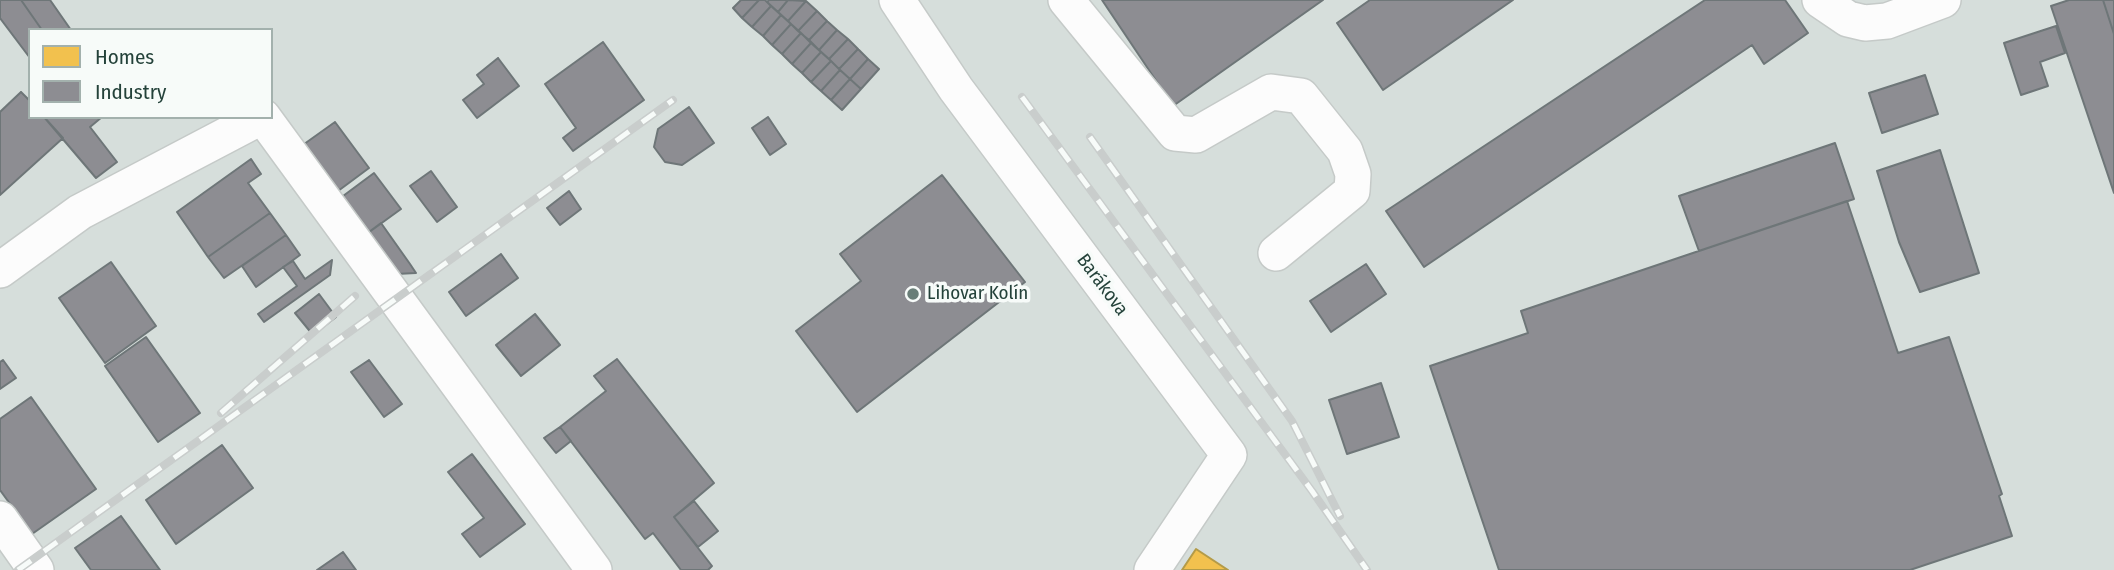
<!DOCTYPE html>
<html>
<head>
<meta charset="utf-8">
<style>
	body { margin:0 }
	#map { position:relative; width:2114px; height:570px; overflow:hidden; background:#e8edeb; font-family:"Fira Sans Condensed",sans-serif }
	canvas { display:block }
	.legend { position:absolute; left:28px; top:28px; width:245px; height:91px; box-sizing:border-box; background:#f7fbf9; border:2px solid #a3b1ad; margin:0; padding:9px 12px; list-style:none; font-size:21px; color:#24423a }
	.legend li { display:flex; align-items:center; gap:14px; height:35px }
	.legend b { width:35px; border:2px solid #a3b1ad }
</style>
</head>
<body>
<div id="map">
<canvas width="2114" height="570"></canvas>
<ul class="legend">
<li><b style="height:19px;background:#f2c14e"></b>Homes</li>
<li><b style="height:19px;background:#8d8d92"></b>Industry</li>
</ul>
</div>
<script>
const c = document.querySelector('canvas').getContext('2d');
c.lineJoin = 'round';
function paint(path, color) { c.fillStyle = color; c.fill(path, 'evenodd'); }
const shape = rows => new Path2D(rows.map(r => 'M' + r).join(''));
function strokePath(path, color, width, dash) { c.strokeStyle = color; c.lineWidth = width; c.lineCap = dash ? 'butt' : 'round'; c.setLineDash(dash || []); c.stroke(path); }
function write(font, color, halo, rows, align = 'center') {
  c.font = font + ' "Fira Sans Condensed",sans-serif'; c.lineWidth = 7; c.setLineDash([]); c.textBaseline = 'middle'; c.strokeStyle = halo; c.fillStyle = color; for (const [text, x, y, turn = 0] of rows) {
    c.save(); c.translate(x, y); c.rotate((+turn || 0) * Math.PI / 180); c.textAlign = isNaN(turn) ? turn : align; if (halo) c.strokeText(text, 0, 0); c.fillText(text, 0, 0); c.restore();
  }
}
const built = shape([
	[0,0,2114,0,2114,570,0,570],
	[30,30,271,30,271,117,30,117]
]);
const homes = shape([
	[1196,549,1228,570,1182,570,1196,549]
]);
const industry = shape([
	[0,0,21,0,42,30,30,30,30,58,0,18,0,0],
	[21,0,50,0,71,30,42,30,21,0],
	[741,0,759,0,742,18,733,8,741,0],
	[759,0,765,0,771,6,752,27,742,18,759,0],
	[769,0,788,0,778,12,767,2,769,0],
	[788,0,806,1,788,21,778,12,788,0],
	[1102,0,1323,0,1173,106,1102,0],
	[1370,0,1513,0,1383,90,1337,23,1370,0],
	[1705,0,1785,0,1808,33,1764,64,1752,45,1424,267,1386,211,1705,0],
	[2069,0,2103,0,2114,34,2114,193,2051,6,2069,0],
	[2103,0,2114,0,2114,34,2103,0],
	[806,1,817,11,798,31,788,21,806,1],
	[771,6,781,15,763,36,752,27,771,6],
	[817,11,827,21,809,40,798,31,817,11],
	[781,15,791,24,772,45,763,36,781,15],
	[827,21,837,30,819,50,809,40,827,21],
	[791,24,801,33,782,54,772,45,791,24],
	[2056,26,2065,53,2040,62,2048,86,2021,95,2004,43,2056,26],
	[837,30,848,39,829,59,819,50,837,30],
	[801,33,811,43,792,64,782,54,801,33],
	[848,39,858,49,839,69,829,59,848,39],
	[603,42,644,100,573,151,563,138,576,128,545,84,603,42],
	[811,43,821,52,802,73,792,64,811,43],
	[858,49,868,59,850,79,839,69,858,49],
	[821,52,831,61,811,82,802,73,821,52],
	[498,58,519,86,477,118,463,100,484,84,477,75,498,58],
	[868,59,879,69,861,89,850,79,868,59],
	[831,61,840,70,821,91,811,82,831,61],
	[840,70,850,79,831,100,821,91,840,70],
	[1925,75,1938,114,1882,133,1869,93,1925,75],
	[850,79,861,89,842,110,831,100,850,79],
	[21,92,30,101,30,117,44,117,63,138,0,195,0,112,21,92],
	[689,107,714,143,682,165,665,162,654,147,658,129,689,107],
	[44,117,102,117,90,127,117,162,96,178,44,117],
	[768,117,786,144,770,155,752,128,768,117],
	[335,122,369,168,334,194,300,147,335,122],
	[1835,143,1854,199,1699,251,1679,196,1835,143],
	[1940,150,1979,273,1920,292,1899,242,1877,171,1940,150],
	[251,159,261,174,248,183,270,213,208,257,177,212,251,159],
	[431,171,457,207,437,222,410,186,431,171],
	[374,173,401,209,361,238,335,202,374,173],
	[942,175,1025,282,857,412,796,331,861,281,840,254,942,175],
	[569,191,581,209,560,225,547,208,569,191],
	[1847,201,1898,353,1949,337,2002,494,1999,496,2012,536,1910,570,1499,570,1430,366,1528,333,1521,311,1847,201],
	[270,213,286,235,224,278,208,257,270,213],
	[381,223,410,264,416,273,396,274,361,238,381,223],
	[286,235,300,255,256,287,242,266,286,235],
	[501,254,518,278,466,316,449,292,501,254],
	[332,260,330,275,264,322,258,314,297,286,283,267,293,261,305,279,332,260],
	[111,262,156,326,105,363,59,298,111,262],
	[1366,264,1386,294,1331,332,1310,301,1366,264],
	[319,294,336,317,313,335,295,313,319,294],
	[535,314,560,345,521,376,496,345,535,314],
	[146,337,200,413,158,442,105,366,146,337],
	[617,359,714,483,674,517,712,566,708,570,681,570,653,533,645,539,560,427,606,391,594,376,617,359],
	[3,360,16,378,0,389,0,362,3,360],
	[369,360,402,404,384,417,351,372,369,360],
	[1381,383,1399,437,1347,454,1329,400,1381,383],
	[31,397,96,489,32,534,0,490,0,419,31,397],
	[560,427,571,441,556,453,544,438,560,427],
	[222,445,253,488,176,544,146,500,222,445],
	[472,454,525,524,480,557,462,534,484,518,448,472,472,454],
	[694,501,718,531,698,547,674,517,694,501],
	[121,516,160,570,91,570,75,548,121,516],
	[343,552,356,570,317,570,343,552]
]);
const minor = shape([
	[897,0,956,89,1229,455,1152,570],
	[1066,0,1175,133,1196,135,1271,92,1301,96,1345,151,1353,174,1352,191,1276,253],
	[1820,0,1848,19,1865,23,1887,21,1943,0],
	[263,117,594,570],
	[0,270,80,212,261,117],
	[0,519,36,570]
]);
const rail = shape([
	[1022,97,1312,491,1367,570],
	[1090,137,1292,421,1340,516],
	[221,413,355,296],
	[18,570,673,100]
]);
const markers = [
	[913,294,7,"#697e78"]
];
const streetNames = [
	["Barákova",1102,285,53]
];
const poiNames = [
	["Lihovar Kolín",927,294]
];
paint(built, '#d6dedb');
paint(homes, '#f2c14e');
strokePath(homes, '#b49b48', 2);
paint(industry, '#8d8d92');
strokePath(industry, '#6e7678', 2);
strokePath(minor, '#c5cac8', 38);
strokePath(minor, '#fcfcfc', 35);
strokePath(rail, '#c9cdcc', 8);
strokePath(rail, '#f7fbf9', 5, [16]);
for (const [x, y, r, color] of markers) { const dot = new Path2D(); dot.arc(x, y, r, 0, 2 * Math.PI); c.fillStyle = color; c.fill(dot); strokePath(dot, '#f7fbf9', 2.5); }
write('19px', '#24423a', '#f7fbf9', streetNames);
write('19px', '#24423a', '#f7fbf9', poiNames, 'left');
</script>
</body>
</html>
